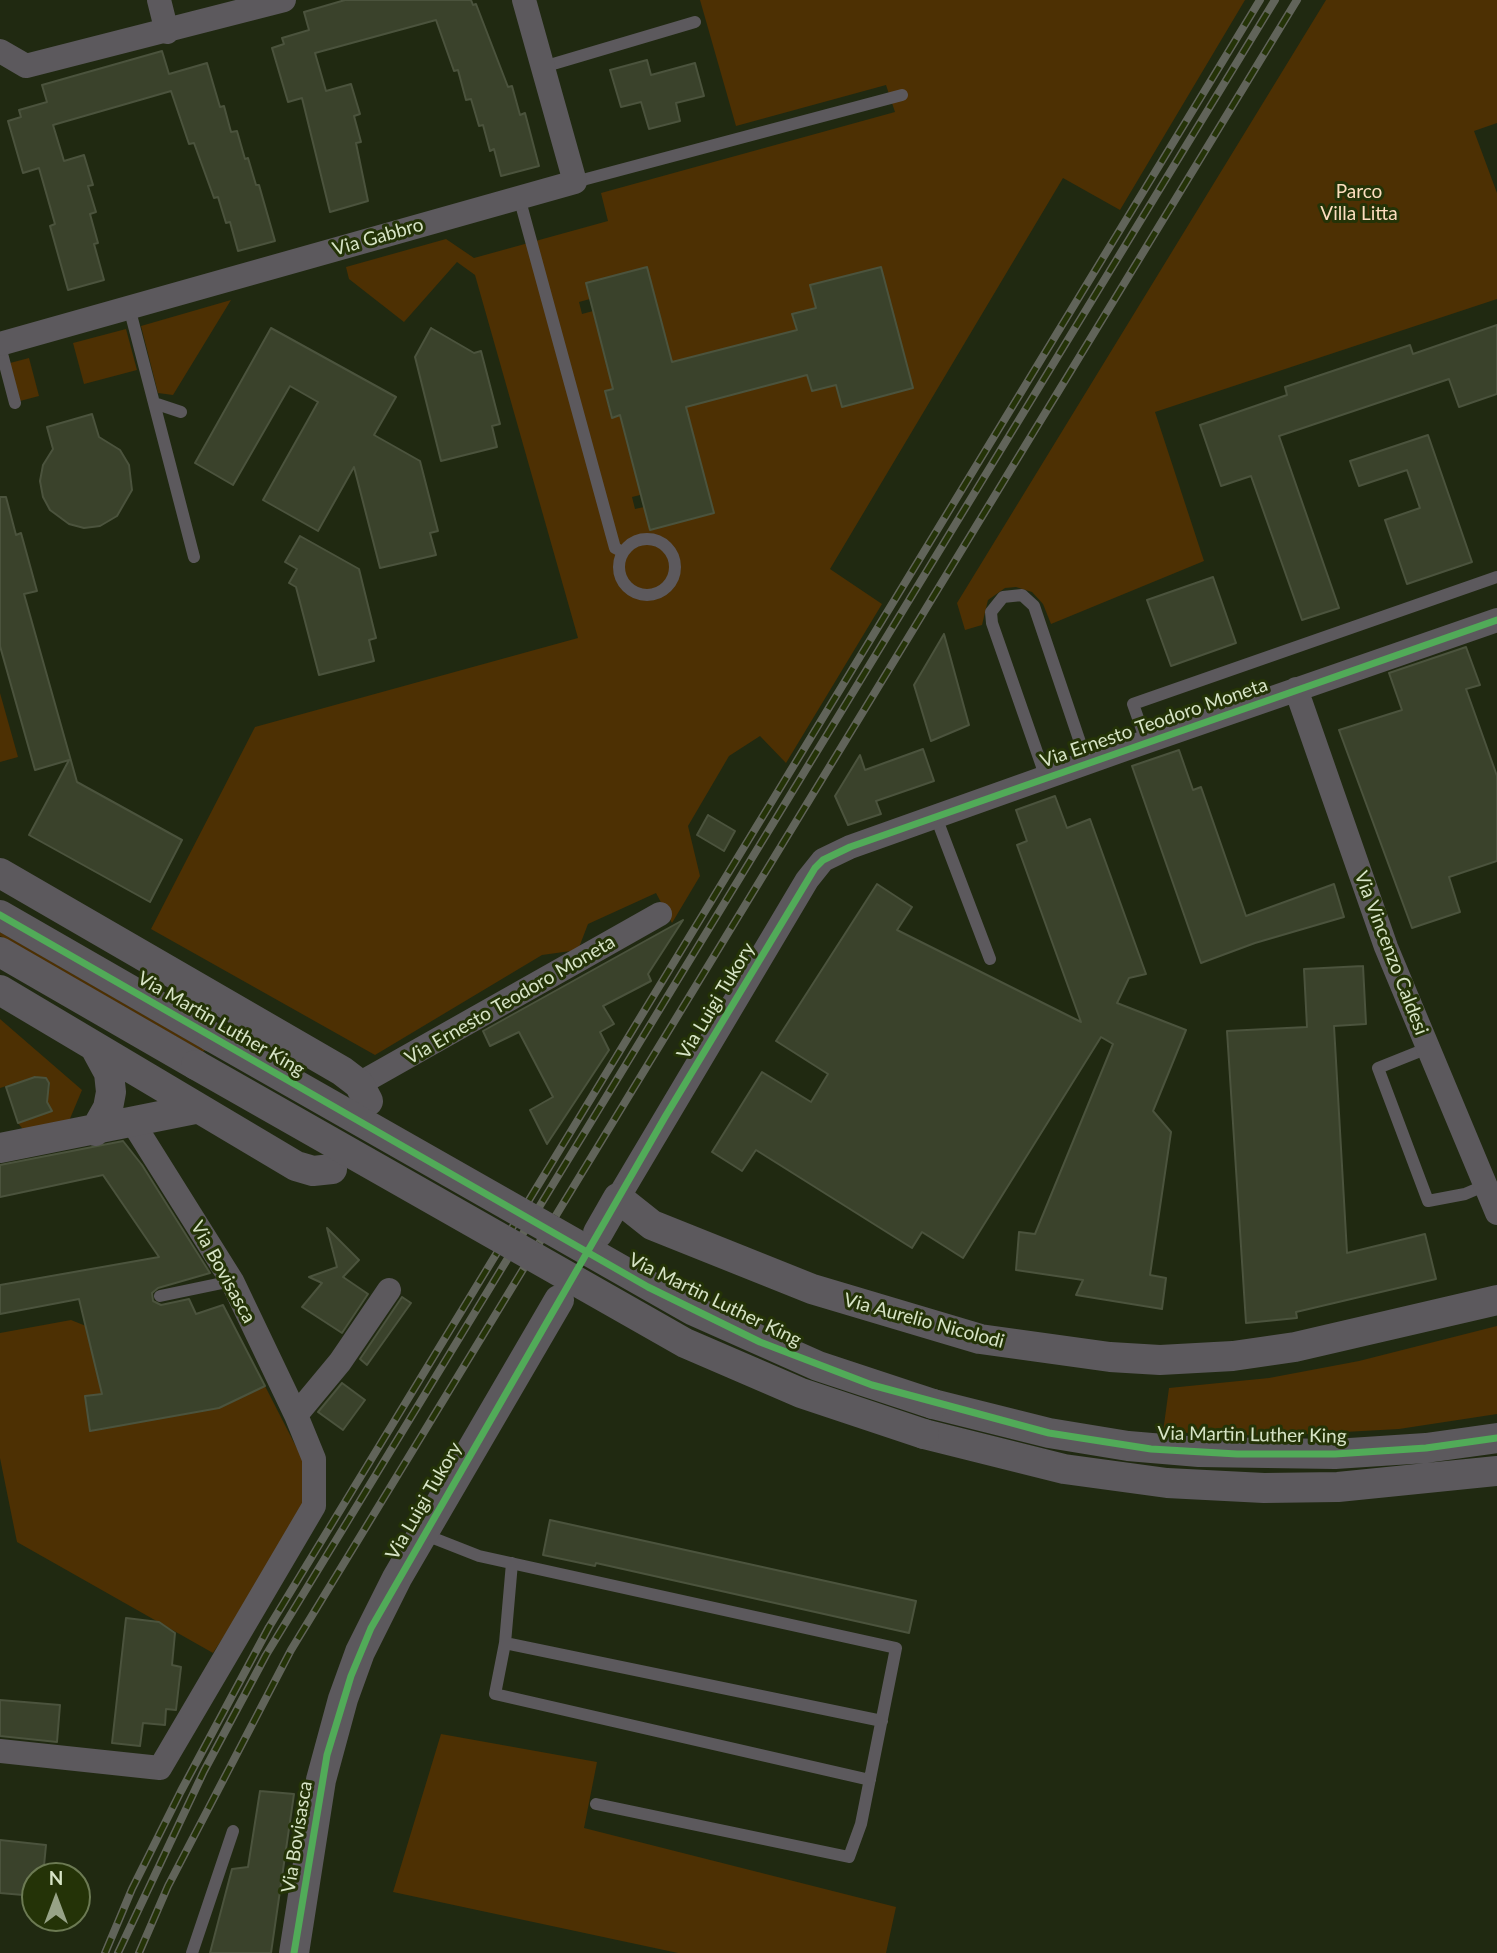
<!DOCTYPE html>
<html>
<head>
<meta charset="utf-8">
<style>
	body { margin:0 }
	#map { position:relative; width:1497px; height:1953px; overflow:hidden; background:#202911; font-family:Lato,sans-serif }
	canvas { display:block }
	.north { position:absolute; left:21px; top:1862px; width:70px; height:70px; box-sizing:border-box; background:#243307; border:2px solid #6c7a53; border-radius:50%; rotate:0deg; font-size:19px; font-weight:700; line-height:28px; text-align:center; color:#d7e4c6 }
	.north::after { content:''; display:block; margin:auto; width:24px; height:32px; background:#97a387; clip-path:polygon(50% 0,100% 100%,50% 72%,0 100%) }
</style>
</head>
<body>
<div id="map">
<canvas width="1497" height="1953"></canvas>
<div class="north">N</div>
</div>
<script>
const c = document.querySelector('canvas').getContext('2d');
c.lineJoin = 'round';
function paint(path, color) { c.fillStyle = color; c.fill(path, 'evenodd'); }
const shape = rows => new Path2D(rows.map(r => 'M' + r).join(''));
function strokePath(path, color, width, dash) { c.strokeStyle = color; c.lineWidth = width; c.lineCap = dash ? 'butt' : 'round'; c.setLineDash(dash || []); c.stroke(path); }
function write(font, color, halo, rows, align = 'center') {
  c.font = font + ' Lato,sans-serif'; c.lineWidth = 6; c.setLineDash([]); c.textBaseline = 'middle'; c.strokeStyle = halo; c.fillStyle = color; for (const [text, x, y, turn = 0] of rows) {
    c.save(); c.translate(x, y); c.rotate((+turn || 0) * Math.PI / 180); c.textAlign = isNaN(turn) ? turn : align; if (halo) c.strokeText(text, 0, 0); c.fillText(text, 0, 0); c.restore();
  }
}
const green = shape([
	[700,0,1245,0,1120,210,1063,178,830,569,882,604,786,763,760,736,729,756,688,826,700,876,672,923,656,893,588,924,578,950,542,955,375,1055,151,929,255,727,578,638,475,275,457,262,404,322,349,279,346,267,446,239,474,258,608,221,601,193,895,112,886,85,736,126],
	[647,267,676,376,801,347,792,315,816,308,810,285,881,267,913,388,842,407,836,385,812,391,803,358,784,381,709,401,684,399,706,483,700,497,709,495,714,512,689,519,644,507,635,509,632,497,660,490,620,415,611,417,605,392,613,389,594,316,609,312,608,307,582,314,579,302,590,299,586,283],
	[1326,0,1497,0,1497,123,1474,131,1497,193,1497,299,1155,412,1204,561,1051,624,1043,604,1032,592,1016,587,1005,588,988,600,982,625,965,630,957,603],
	[231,300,173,395,158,393,141,326],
	[126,329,137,370,84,384,73,343],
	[29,358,39,396,20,401,10,363],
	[0,693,18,757,0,762],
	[0,932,205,1050,203,1052,0,936],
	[0,1019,82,1090,69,1121,25,1132,18,1123,51,1111,44,1095,49,1092,50,1083,46,1078,35,1077,0,1088],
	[71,1320,86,1326,192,1411,219,1408,265,1386,308,1470,308,1509,213,1653,17,1542,0,1458,0,1333],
	[1497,1326,1497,1414,1399,1429,1271,1436,1163,1432,1169,1388,1269,1378,1359,1361],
	[441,1734,597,1762,584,1828,896,1907,886,1953,678,1953,393,1892]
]);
const building = shape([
	[345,0,471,0,473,5,476,4,508,87,512,86,520,115,525,113,539,166,501,176,494,149,490,151,483,125,479,126,471,99,466,100,458,70,454,71,436,20,315,53,326,91,351,84,360,114,354,116,361,142,356,143,368,201,330,212,302,98,288,102,272,48,284,44,282,38,309,30,304,12,345,0],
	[162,51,169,74,207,63,220,107,224,106,231,132,237,131,245,159,248,158,256,185,259,185,275,241,238,251,230,222,226,223,218,197,214,198,194,143,189,144,171,91,53,125,64,161,84,155,93,185,88,186,96,212,90,214,98,243,94,244,104,280,68,290,50,226,55,224,39,168,23,173,8,121,21,117,19,110,47,102,42,85,162,51],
	[647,60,651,75,695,63,704,96,676,103,680,121,649,129,641,102,621,107,610,70,647,60],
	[647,267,672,362,797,330,792,314,816,308,810,285,881,267,913,388,842,407,836,385,812,391,807,375,686,407,714,513,650,530,620,415,612,418,605,391,613,389,586,283,647,267],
	[1497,325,1497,394,1459,407,1449,379,1279,436,1339,608,1302,620,1251,476,1221,486,1200,425,1287,395,1285,387,1410,345,1413,354,1497,325],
	[271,328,396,397,374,435,420,461,438,531,430,533,436,555,380,568,354,467,318,531,263,500,318,402,290,386,233,485,195,463,271,328],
	[431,328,474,353,481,351,500,424,492,426,497,447,441,461,415,357,431,328],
	[92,414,99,437,120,450,129,465,132,490,117,516,100,526,84,528,69,524,50,510,43,497,40,481,43,465,53,449,47,427,92,414],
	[1428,435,1472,562,1407,584,1385,520,1420,508,1407,470,1359,486,1350,461,1428,435],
	[0,497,6,497,16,535,21,533,37,591,24,594,77,782,182,840,150,902,29,835,69,760,35,770,0,646,0,497],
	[300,536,359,569,376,638,369,640,374,661,319,675,296,587,289,583,297,569,285,562,300,536],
	[1213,577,1236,643,1171,666,1147,600,1213,577],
	[944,634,969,725,931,741,914,685,944,634],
	[1466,647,1480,685,1466,689,1497,776,1497,861,1449,877,1460,912,1412,928,1339,730,1402,710,1389,673,1466,647],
	[923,749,934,781,876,801,881,814,848,825,835,796,860,755,865,770,923,749],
	[1179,750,1193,790,1201,787,1246,916,1334,884,1344,917,1255,943,1201,963,1132,766,1179,750],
	[1055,796,1067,828,1090,819,1146,974,1129,978,1117,1003,1186,1030,1153,1111,1171,1132,1150,1275,1166,1278,1162,1309,1076,1295,1083,1280,1016,1270,1019,1232,1035,1234,1113,1044,1101,1037,963,1258,922,1232,912,1248,756,1150,742,1171,712,1152,762,1072,811,1102,828,1074,776,1041,877,884,912,907,897,930,1081,1022,1017,845,1027,841,1016,810,1055,796],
	[708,815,735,831,724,851,697,835,708,815],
	[683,920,648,974,651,981,603,1006,614,1024,600,1032,609,1050,547,1144,530,1110,553,1097,519,1032,490,1046,483,1031,683,920],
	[1363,966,1366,1024,1334,1026,1347,1253,1425,1234,1436,1279,1296,1312,1297,1318,1246,1323,1227,1031,1307,1027,1304,969,1363,966],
	[35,1077,46,1078,49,1083,47,1102,52,1111,18,1123,6,1087,35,1077],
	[123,1141,142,1165,210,1273,158,1288,152,1293,153,1301,161,1305,189,1299,196,1314,223,1305,265,1386,219,1408,90,1431,85,1396,102,1394,79,1299,0,1314,0,1285,159,1257,103,1175,0,1197,0,1165,123,1141],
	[327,1228,359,1260,343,1277,368,1294,342,1333,302,1307,322,1283,309,1277,337,1267,327,1228],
	[402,1297,411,1303,367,1365,360,1359,402,1297],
	[342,1383,365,1400,343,1430,318,1412,342,1383],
	[550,1520,916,1601,909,1633,596,1563,595,1566,543,1555,550,1520],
	[126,1618,159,1622,175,1633,172,1665,181,1667,176,1710,166,1709,165,1725,143,1723,140,1746,112,1743,126,1618],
	[0,1700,60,1705,57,1742,0,1736,0,1700],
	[260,1791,294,1794,271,1953,210,1953,232,1869,248,1867,260,1791],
	[0,1840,46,1845,43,1876,35,1876,35,1896,0,1893,0,1840]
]);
const service = shape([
	[543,67,695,22],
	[575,182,902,95],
	[519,197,615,548,623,552],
	[129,307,194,557],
	[0,346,15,403],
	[154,403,181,412],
	'619 567a28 28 0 1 1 56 0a28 28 0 1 1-56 0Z',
	[1146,741,1133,704,1497,577],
	[1046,778,992,623,991,612,1003,597,1022,595,1034,606,1087,763],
	[936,817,990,959],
	[1428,1048,1378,1068,1428,1201,1465,1194,1486,1185],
	[160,1296,232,1281],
	[423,1534,479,1556,896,1648,861,1824,849,1857,596,1804],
	[512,1563,505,1643,882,1721],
	[505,1643,495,1694,870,1780],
	[192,1953,233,1831]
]);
const minor = shape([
	[159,0,167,32],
	[0,51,26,66,284,0],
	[0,344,575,182,524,0],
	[1296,689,1386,947,1497,1213],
	[359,1084,660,914],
	[618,1198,807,880,823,860,850,847,1131,747,1497,620],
	[296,1415,340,1362,389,1290],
	[0,1751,160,1768,314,1506,314,1459,296,1415,232,1281,133,1123]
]);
const tertiary = shape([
	[0,873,342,1071,359,1084,368,1101],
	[0,915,212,1037],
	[0,952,196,1065],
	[0,990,296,1166,313,1171,332,1169],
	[95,1131,108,1108,111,1092,109,1073,96,1049],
	[0,1148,195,1109],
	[598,1233,618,1198,652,1225,812,1289,980,1339,1110,1357,1160,1360,1233,1356,1295,1347,1497,1300],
	[933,1404,1049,1433,1128,1446,1199,1452,1335,1454,1426,1448,1497,1438],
	[924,1434,1064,1469,1167,1483,1264,1488,1338,1487,1497,1471],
	[294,1953,321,1780,343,1699,360,1652,397,1578,559,1300]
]);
const rail = shape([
	[105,1953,132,1889,181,1791,269,1627,1260,0],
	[118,1953,204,1771,266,1655,1275,0],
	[139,1953,168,1886,291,1650,1297,0]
]);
const tertiaryBridge = shape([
	[212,1037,692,1310,818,1366,933,1404],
	[196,1065,685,1343,801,1393,924,1434]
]);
const cycleway = shape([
	[0,915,648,1287,760,1342,872,1385,1049,1433,1151,1449,1237,1454,1335,1454,1426,1448,1497,1438],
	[294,1953,327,1755,351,1676,371,1628,665,1117,815,868,823,860,850,847,1497,620]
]);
const parkNames = [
	["Parco",1359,192],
	["Villa Litta",1359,214]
];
const streetNames = [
	["Via Gabbro",378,237,-16],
	["Via Ernesto Teodoro Moneta",1154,723,-19],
	["Via Vincenzo Caldesi",1391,953,69],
	["Via Ernesto Teodoro Moneta",510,1000,-30],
	["Via Luigi Tukory",716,1001,-59],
	["Via Martin Luther King",221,1024,30],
	["Via Bovisasca",223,1272,61],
	["Via Martin Luther King",715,1300,26],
	["Via Aurelio Nicolodi",924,1321,15],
	["Via Martin Luther King",1252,1435,1],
	["Via Luigi Tukory",424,1501,-60],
	["Via Bovisasca",297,1837,-81]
];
paint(green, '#4d3003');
paint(building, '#3a422b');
strokePath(building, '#4b533d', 2);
strokePath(service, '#5c595d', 12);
strokePath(minor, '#5c595d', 24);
strokePath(tertiary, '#5c595d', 30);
strokePath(rail, '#61645a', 8);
strokePath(rail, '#243307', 5, [16]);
strokePath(tertiaryBridge, '#5c595d', 30);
strokePath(cycleway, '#51ab58', 7);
write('19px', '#fcddbe', '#243307', parkNames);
write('19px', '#d7e4c6', '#243307', streetNames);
</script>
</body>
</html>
